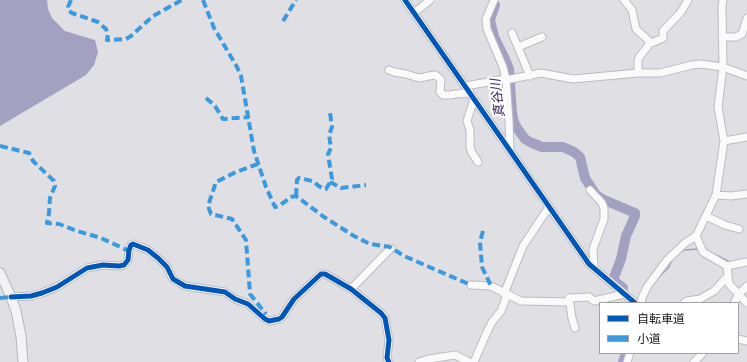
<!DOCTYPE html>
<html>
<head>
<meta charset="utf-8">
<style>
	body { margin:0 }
	#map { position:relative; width:747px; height:362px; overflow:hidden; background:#dfdfe4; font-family:"Source Sans 3","Noto Sans JP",sans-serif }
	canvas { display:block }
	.legend { position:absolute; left:599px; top:302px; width:140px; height:52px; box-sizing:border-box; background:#fff; border:1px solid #a2a2a3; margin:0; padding:5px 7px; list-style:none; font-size:12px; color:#161619 }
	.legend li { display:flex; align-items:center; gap:8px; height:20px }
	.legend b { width:20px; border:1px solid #a2a2a3 }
</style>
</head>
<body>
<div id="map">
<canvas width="747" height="362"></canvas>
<ul class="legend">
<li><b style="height:5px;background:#0057b8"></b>自転車道</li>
<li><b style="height:5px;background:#3b9adf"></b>小道</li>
</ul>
</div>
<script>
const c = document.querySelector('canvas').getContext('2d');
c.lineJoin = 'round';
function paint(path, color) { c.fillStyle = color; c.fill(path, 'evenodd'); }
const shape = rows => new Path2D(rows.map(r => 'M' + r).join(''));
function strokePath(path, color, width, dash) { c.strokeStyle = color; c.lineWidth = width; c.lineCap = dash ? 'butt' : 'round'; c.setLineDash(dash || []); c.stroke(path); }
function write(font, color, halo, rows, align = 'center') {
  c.font = font + ' "Source Sans 3","Noto Sans JP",sans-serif'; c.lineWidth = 4; c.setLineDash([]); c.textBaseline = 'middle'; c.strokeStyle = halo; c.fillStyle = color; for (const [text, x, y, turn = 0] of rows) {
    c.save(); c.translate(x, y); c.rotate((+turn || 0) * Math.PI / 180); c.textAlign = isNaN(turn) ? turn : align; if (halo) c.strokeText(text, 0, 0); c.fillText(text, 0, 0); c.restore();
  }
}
const water = shape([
	[0,0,47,0,48,9,52,18,65,31,95,40,98,52,94,65,86,75,0,126]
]);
const stream = shape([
	[678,254,684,250,699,249],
	[714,254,730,262],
	[658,278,669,267,672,259]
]);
const river = shape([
	[495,5,490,20,494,37,504,57,509,69,512,113,514,122,517,128,525,139,532,143,542,147,563,147,574,152,580,157,585,178,596,195,602,199,635,213,635,216,626,236,621,259,613,280,623,288],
	[623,362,626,353]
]);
const minor = shape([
	[405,0,589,264,635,303],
	[494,0,486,19,487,29,503,67,506,79,509,121,510,150],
	[624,0,632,10,636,29,649,41,648,46,640,56,638,60,638,73],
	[414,13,430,0],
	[512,33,530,76],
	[722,37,736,37,742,34,747,18],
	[649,44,663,38,663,31,681,12,688,0],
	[518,47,542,37],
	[389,70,394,72,406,74,419,78,429,76,435,75,438,77,441,80,440,92,443,95,450,95,456,94,470,93],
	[506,80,541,73,573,79,638,73,660,73,692,65,700,64,723,67,747,76],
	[465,86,506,79],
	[474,99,467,121,470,130,470,147,472,153,478,162],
	[724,141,747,137],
	[590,190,602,203,604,208,604,219,593,249,594,268],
	[716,195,731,196,747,194],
	[706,216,725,225,739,229],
	[696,236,703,252,727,266,729,284,747,303],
	[727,266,747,262],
	[471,285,491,286,521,301,569,302],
	[351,289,391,248],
	[504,294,523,246,549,207],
	[11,297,31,296,42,293,57,287,87,268,103,265,119,266,124,265,128,260,129,250,131,245,133,244,148,250,158,258,167,267,173,279,178,282,185,286,225,292,235,299,248,304,265,319,269,321,279,319,282,317,294,299,321,274,325,274,351,289,381,313,385,318,389,340,387,358,389,362],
	[641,303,642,298,647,287,667,260,685,243,696,236,716,195,724,141,718,107,723,67,722,7,723,0],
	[684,303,687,301,700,299,714,291,728,276],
	[734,303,739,294,747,286],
	[575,328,572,318,569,298,589,297,594,301,624,294],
	[738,339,747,341],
	[419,362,429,359,455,355,469,362],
	[474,362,487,332,492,322,501,311,507,295],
	[627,362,630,353],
	[694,362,703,353]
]);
const major = shape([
	[0,273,11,297,16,311,21,336,23,362]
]);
const quiet = shape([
	[71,0,68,7,69,11,72,13,98,22,106,29,108,34,107,40,126,39,131,36,153,16,182,0],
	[203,0,214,28,237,67,241,76,254,151,266,187,275,207,279,206,291,197,296,196,324,217,354,236,370,244,390,247,404,256,471,285],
	[283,21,296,0],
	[206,98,215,106,223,119,249,117],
	[0,146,29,153,33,161,54,181,55,186,50,198,49,213,47,223,59,224,77,231,101,238,129,251],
	[258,164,236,172,216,182,208,206,211,214,232,219,246,240,250,294,266,314],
	[330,182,341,188,366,185],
	[296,196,297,180,299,178,312,181,323,189,326,189,332,179,328,154,331,148,329,135,332,127,330,113],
	[483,231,480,242,482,267,491,286],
	[0,298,11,297]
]);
const cycleway = shape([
	[405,0,589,264,635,303],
	[11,297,31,296,42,293,57,287,87,268,103,265,119,266,124,265,128,260,129,250,131,245,133,244,148,250,158,258,167,267,173,279,178,282,185,286,225,292,235,299,248,304,265,319,269,321,279,319,282,317,294,299,321,274,325,274,351,289,381,313,385,318,389,340,387,358,389,362]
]);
const waterNames = [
	["真谷川",499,98,-97]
];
paint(water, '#a4a0c2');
strokePath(stream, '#a4a0c2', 1.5);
strokePath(river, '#a4a0c2', 10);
strokePath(minor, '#bcbcc0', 9);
strokePath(major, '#b6b6be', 11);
strokePath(minor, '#fafafb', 7);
strokePath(major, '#f3f3f6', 9);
strokePath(quiet, '#3b9adf', 4, [8, 4]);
strokePath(cycleway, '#0057b8', 5);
write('italic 13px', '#2b1c56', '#fff', waterNames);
</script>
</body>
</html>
